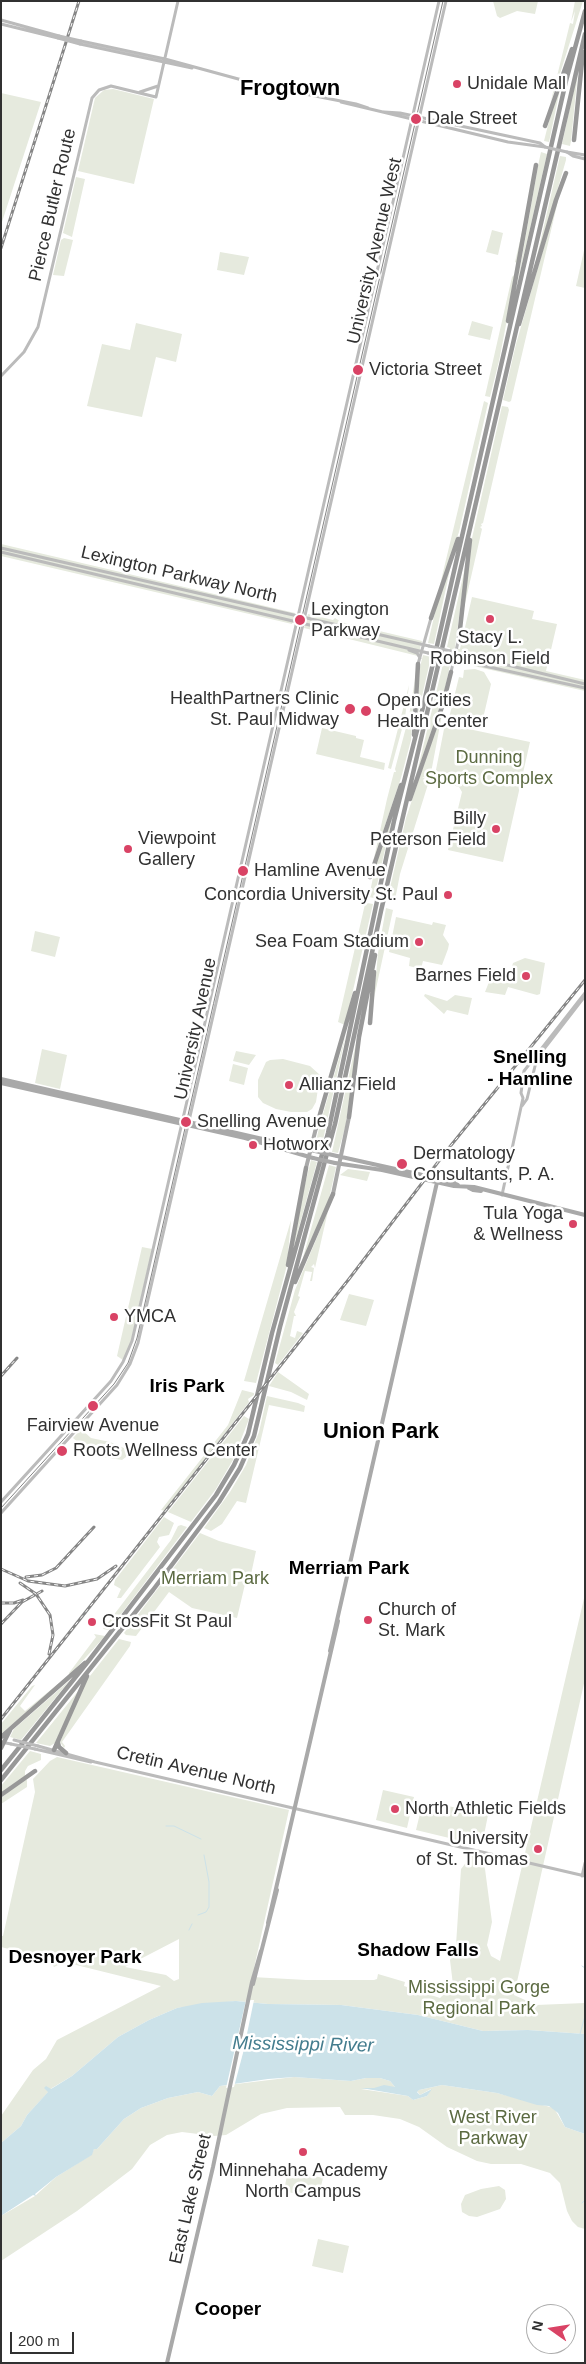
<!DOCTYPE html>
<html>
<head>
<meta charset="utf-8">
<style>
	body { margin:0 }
	#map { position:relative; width:586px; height:2364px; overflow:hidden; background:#fff; font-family:Helvetica,sans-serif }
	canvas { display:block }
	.frame { position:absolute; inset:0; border:2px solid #313131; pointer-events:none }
	.north { position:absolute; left:526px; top:2304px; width:50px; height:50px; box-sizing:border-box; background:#fff; border:1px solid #adadad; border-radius:50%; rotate:283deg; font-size:14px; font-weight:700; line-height:20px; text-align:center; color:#313131 }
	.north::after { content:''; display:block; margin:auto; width:18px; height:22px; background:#d94365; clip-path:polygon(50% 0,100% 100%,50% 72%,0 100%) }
	.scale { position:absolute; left:10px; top:2332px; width:64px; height:22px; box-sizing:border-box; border:2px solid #313131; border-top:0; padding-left:6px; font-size:15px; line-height:18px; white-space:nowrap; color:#313131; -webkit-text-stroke:4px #fff; paint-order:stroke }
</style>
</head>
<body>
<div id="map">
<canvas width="586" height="2364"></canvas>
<div class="frame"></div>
<div class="north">N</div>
<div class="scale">200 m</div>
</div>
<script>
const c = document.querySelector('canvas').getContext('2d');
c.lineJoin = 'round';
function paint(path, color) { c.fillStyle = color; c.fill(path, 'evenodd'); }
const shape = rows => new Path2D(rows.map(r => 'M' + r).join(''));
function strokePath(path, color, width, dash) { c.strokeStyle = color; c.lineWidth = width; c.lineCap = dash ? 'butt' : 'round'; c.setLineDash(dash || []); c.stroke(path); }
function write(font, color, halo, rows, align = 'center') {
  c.font = font + ' Helvetica,sans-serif'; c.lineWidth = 5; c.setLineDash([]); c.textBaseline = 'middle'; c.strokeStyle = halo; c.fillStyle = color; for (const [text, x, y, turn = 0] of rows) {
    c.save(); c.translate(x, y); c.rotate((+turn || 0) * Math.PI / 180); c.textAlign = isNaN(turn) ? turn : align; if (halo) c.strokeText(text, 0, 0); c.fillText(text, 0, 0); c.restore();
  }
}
const green = shape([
	[493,1,538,1,535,14,517,11,500,18,497,16],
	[575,1,583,1,550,105,570,23,573,24,575,11,571,22],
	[578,71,571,141,570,146,562,144],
	[563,75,549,142,544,141,550,117],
	[113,89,154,99,134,184,78,171,95,98,104,90],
	[1,93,41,102,1,225],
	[541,152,547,154,517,285,539,161],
	[560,156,566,157,566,160,531,282],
	[76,177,85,179,72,237,63,233],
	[533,185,499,361,490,397,485,396,512,277,515,274,517,263,515,262],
	[561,188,511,401,509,402,503,400,516,344],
	[492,230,503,233,498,255,486,252],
	[64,238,73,240,64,276,53,275,61,240],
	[585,246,585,288,576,286],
	[220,252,249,257,244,275,217,270],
	[472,321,493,327,490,340,468,335],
	[136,323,182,334,176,362,156,357,142,417,87,406,102,344,130,350],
	[484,401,488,403,459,532,439,589],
	[502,406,508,407,509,410,483,523,481,524,482,526,480,527,482,529,461,621,472,538],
	[1,544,295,613,292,624,1,556],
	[466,563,455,648,460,649,472,597,534,611,532,619,557,624,546,671,585,680,585,691,451,661,443,697,416,776,444,660,448,660,450,648,447,647],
	[451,565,434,644,428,643,436,608],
	[308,614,333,620,335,618,341,622,422,641,418,656,304,628],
	[423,655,431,657,417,718,420,667],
	[475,669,484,672,491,684,482,723,479,723,477,729,448,722,459,677,463,678,464,670],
	[415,679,411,740,401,778,374,858,387,799,394,772,396,772,395,769,409,716],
	[409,685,405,718,391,769,388,768],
	[444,704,430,778,422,777,429,781,400,874,395,900,387,901,406,818],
	[445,724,530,742,503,862,448,850,462,792,459,787,434,780],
	[322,728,356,736,356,738,364,740,360,757,385,763,384,770,316,754],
	[394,810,374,898,369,897,376,863],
	[367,903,373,904,345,1025,338,1022,365,904],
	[386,908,393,910,374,998,378,953],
	[396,917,432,925,433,922,446,925,443,935,449,944,448,949,442,965,423,961,421,969,409,966,410,958,389,952],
	[35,931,60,937,55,957,31,951],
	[525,958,545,963,540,994,537,995,508,987,505,995,485,992,491,977,503,973,510,974,513,963],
	[425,994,447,1001,455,995,472,998,468,1015,447,1010,444,1014,424,996],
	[346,1034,321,1149,316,1148,315,1146,319,1128],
	[358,1034,346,1124,338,1153,332,1152],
	[42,1049,67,1055,60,1089,35,1083],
	[236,1051,256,1055,249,1065,233,1061],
	[283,1059,310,1066,320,1075,316,1102,312,1109,307,1112,291,1112,276,1109,263,1103,258,1097,258,1080,266,1062,270,1060],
	[233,1064,248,1068,244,1085,229,1081],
	[311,1160,317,1162,293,1249,302,1196],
	[329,1165,336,1167,329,1199,302,1261],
	[348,1169,370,1172,367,1181,340,1175],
	[328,1211,315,1268,314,1264,311,1267,314,1268,312,1281,310,1281,312,1272,305,1271,298,1296,300,1297,294,1312,296,1316,294,1316,290,1336,295,1338,297,1331,303,1333,278,1365,275,1363,295,1290],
	[291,1220,287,1265,256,1383,244,1381],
	[142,1247,152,1249,131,1341,123,1360,117,1356],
	[349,1294,374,1300,366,1326,340,1320],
	[278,1372,309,1394,307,1400,291,1392,269,1386],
	[242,1390,254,1393,254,1395,248,1399,249,1402,165,1511,161,1510,228,1425],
	[267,1396,298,1403,305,1406,304,1412,269,1405,246,1503,237,1501,222,1524,211,1531,204,1528,230,1492,246,1465,259,1432],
	[244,1416,249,1419,233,1460,216,1489,191,1522,168,1512],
	[81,1429,91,1438,110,1442,124,1448,127,1452,126,1457,122,1460,92,1455,86,1445,80,1444,73,1438],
	[164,1517,174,1523,169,1535,159,1537,157,1542,160,1547,121,1598,117,1598,121,1589,114,1585,115,1580],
	[181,1525,187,1527,109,1630,103,1629,171,1540,178,1526],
	[200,1533,219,1541,256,1551,250,1579,246,1580,237,1618,192,1608,169,1592,136,1636,126,1635,124,1633],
	[585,1594,585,1679,514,1995,536,2005,585,2003,585,2034,528,2030,483,2031,418,2015,341,2005,268,2004,236,2001,177,2008,149,2020,118,2037,72,2076,52,2088,27,2115,21,2126,1,2143,1,2116,33,2070,46,2059,57,2040,161,1986,64,1962,54,1967,49,1959,1,1947,1,1936,3,1936,35,1792,33,1779,50,1761,57,1757,289,1810,252,1977,306,1980,374,1980,377,1979,378,1974,405,1982,404,1986,440,1998,453,1985,450,1960,456,1945,461,1869,472,1855,481,1857,485,1869,492,1922,487,1945,491,1956,500,1961],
	[179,1939,179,1979,174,1981,166,1975,125,1967],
	[94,1634,105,1636,70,1675,69,1673,96,1637],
	[119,1639,131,1642,130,1646,62,1742,65,1746,64,1748,60,1742,86,1681],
	[70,1680,21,1740,10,1737,14,1729],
	[59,1683,59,1684,1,1734,1,1724,32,1686,35,1685,20,1706,25,1711],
	[79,1690,55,1743,50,1746,36,1743],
	[30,1751,41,1754,41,1760,28,1766,25,1771,25,1776,1,1793,1,1786],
	[23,1780,27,1780,27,1787,1,1804,1,1798],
	[383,1790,414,1797,407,1828,376,1820],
	[435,1803,446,1803,448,1806,488,1815,483,1840,477,1844,470,1843,416,1830,422,1805,428,1806],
	[294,2077,351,2081,366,2078,380,2078,390,2081,395,2087,361,2089,408,2096,413,2100,427,2096,431,2089,420,2095,417,2091,419,2090,442,2085,497,2093,554,2108,565,2127,585,2134,585,2229,578,2227,572,2221,567,2211,560,2183,550,2173,521,2164,491,2164,477,2161,447,2147,419,2127,400,2119,373,2115,345,2115,340,2107,287,2108,261,2114,226,2135,214,2136,182,2132,167,2135,150,2145,132,2169,77,2211,1,2261,1,2216,35,2196,56,2177,91,2155,94,2149,97,2149,124,2119,141,2108,168,2098,198,2092,212,2096,220,2086],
	[288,2170,323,2178,318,2199,284,2191],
	[499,2186,505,2190,506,2199,500,2209,477,2217,469,2216,462,2212,461,2204,465,2195,481,2189],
	[318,2239,349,2246,343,2273,312,2266]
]);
const water = shape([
	[236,2001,268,2004,341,2005,418,2015,483,2031,528,2030,585,2034,585,2134,565,2127,558,2113,549,2106,537,2105,497,2093,442,2085,419,2090,417,2092,420,2095,432,2089,427,2096,413,2100,408,2096,361,2088,374,2088,384,2085,395,2087,390,2081,380,2078,366,2078,351,2081,294,2077,268,2079,220,2086,212,2096,198,2092,168,2098,141,2108,124,2119,97,2149,94,2149,92,2155,56,2177,35,2194,36,2196,33,2195,1,2216,1,2143,21,2126,27,2115,48,2092,44,2088,46,2086,51,2089,72,2076,118,2037,149,2020,177,2008,202,2003]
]);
const pier = shape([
	[246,2000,254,2000,243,2053,234,2087,226,2088]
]);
const stream = shape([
	[166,1826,174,1826,201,1839],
	[198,1915,206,1912,209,1907,209,1882,204,1855],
	[189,1930,192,1924],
	[582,1966,585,1968],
	[585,2010,585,2013],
	[580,2034,585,2016],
	[582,2203,585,2200]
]);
const secondary = shape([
	[1,20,59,36],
	[1,24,58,38],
	[81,41,165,59,264,86,356,104,368,108],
	[80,44,192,68],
	[262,84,290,88,321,97],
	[140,92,158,86],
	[341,102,508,142,545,147],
	[384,112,400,113,540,143,545,147],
	[567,152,573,156,585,159],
	[567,152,585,155],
	[1,376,24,352,38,327,92,98,99,90,111,86,156,97,178,1],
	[1,548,429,646],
	[1,552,428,653],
	[409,650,417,653,420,658],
	[450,651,585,684],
	[448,658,585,688],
	[418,664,431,618],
	[451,672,459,638],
	[522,1106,527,1099,537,1058,585,996],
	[502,1195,523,1098,521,1093,524,1071,585,993],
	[1,1502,111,1381,123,1362,132,1341,439,1],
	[1,1513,117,1385,130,1364,138,1343,446,1],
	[1,1742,11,1744],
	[38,1746,95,1762,585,1876],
	[35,1749,91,1762],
	[582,1876,585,1863]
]);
const primary = shape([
	[1,1079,315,1151],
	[1,1083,245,1138,313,1158],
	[337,1156,454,1182,458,1185],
	[335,1163,382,1170,454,1186,474,1187,585,1215],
	[306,1168,316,1128],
	[469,1188,473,1190,481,1191],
	[333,1194,349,1117],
	[330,1651,438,1178],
	[268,1923,338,1621],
	[253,1984,277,1890],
	[167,2363,213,2167,252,1982,261,1951]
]);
const motorway = shape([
	[545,126,572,49],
	[574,140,583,52],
	[508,321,536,165],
	[519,324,556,200,566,173],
	[431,618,458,539],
	[459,638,470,540],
	[414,735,418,664],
	[410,799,443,704,451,672],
	[370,877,401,785],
	[370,1023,374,972],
	[349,1117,359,1037,375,955],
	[316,1128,355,993],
	[288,1265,306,1168],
	[295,1282,333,1194],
	[1,1737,85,1663],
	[58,1743,59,1747,66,1753],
	[1,1748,10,1730],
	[54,1750,87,1676],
	[1,1770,90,1659,216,1495,234,1465,248,1434,272,1333,328,1133,394,821,423,707,566,81,585,11],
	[1,1780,153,1590,219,1502,240,1468,254,1436,280,1327,335,1124,381,911,585,34],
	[1,1795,35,1771]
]);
const tram = shape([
	[1,1508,114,1384,128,1363,137,1338,443,1]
]);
const rail = shape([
	[1,248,79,1],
	[1,1376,17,1358],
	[1,1569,28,1581,65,1586,97,1579,116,1566],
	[26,1577,42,1575,56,1568,94,1527],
	[20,1583,36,1594,50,1615,53,1635,49,1654],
	[1,1603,14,1603,23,1600],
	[1,1624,22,1602,42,1591],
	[1,1719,349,1279,448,1149,585,980]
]);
const secondaryBridge = shape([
	[59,36,81,41],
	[58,38,80,44],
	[545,147,567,152],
	[429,646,450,651],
	[428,653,448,658],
	[14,1740,38,1746],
	[11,1744,35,1749]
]);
const primaryBridge = shape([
	[315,1151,337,1156],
	[313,1158,335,1163]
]);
const markers = [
	[457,84,5,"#d94365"],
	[416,119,6,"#d94365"],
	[358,370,6,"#d94365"],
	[490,619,5,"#d94365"],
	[300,620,6,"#d94365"],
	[350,709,6,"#d94365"],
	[366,711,6,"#d94365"],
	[496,829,5,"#d94365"],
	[128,849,5,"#d94365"],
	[243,871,6,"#d94365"],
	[448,895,5,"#d94365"],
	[419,942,5,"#d94365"],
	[526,976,5,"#d94365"],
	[289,1085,5,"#d94365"],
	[186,1122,6,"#d94365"],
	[253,1145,5,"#d94365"],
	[402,1164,6,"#d94365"],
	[573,1224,5,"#d94365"],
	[114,1317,5,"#d94365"],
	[93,1406,6,"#d94365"],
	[62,1451,6,"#d94365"],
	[368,1620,5,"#d94365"],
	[92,1622,5,"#d94365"],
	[395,1809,5,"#d94365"],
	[538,1849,5,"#d94365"],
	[303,2152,5,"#d94365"]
];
const poiNames = [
	["Unidale Mall",467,84],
	["Dale Street",427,119],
	["Victoria Street",369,370],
	["Lexington",311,610],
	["Parkway",311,631],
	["Stacy L.",490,638,"center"],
	["Robinson Field",490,659,"center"],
	["HealthPartners Clinic",339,699,"right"],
	["St. Paul Midway",339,720,"right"],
	["Open Cities",377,701],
	["Health Center",377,722],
	["Billy",486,819,"right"],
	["Peterson Field",486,840,"right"],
	["Viewpoint",138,839],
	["Gallery",138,860],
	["Hamline Avenue",254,871],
	["Concordia University St. Paul",438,895,"right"],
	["Sea Foam Stadium",409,942,"right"],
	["Barnes Field",516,976,"right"],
	["Allianz Field",299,1085],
	["Snelling Avenue",197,1122],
	["Hotworx",263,1145],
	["Dermatology",413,1154],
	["Consultants, P. A.",413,1175],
	["Tula Yoga",563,1214,"right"],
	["& Wellness",563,1235,"right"],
	["YMCA",124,1317],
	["Fairview Avenue",93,1426,"center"],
	["Roots Wellness Center",73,1451],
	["Church of",378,1610],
	["St. Mark",378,1631],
	["CrossFit St Paul",102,1622],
	["North Athletic Fields",405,1809],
	["University",528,1839,"right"],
	["of St. Thomas",528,1860,"right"],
	["Minnehaha Academy",303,2171,"center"],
	["North Campus",303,2192,"center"]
];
const streetNames = [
	["Pierce Butler Route",53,205,-77],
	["University Avenue West",375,251,-77],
	["Lexington Parkway North",179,575,13],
	["University Avenue",196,1029,-78],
	["Cretin Avenue North",196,1771,13],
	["East Lake Street",191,2199,-77]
];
const parkNames = [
	["Dunning",489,758],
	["Sports Complex",489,779],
	["Merriam Park",215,1579],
	["Mississippi Gorge",479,1988],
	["Regional Park",479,2009],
	["West River",493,2118],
	["Parkway",493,2139]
];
const neighbourhoodNames = [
	["Snelling",530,1058],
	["- Hamline",530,1080],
	["Iris Park",187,1387],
	["Merriam Park",349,1569],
	["Shadow Falls",418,1951],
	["Desnoyer Park",75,1958],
	["Cooper",228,2310]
];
const waterNames = [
	["Mississippi River",303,2045,1]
];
const districtNames = [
	["Frogtown",290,89],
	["Union Park",381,1432]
];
paint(green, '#e6eade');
paint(water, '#cce2e9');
paint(pier, '#fff');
strokePath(stream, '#cce2e9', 1);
strokePath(secondary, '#bbb', 3);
strokePath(primary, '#a9a9a9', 4);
strokePath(motorway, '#989898', 4.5);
strokePath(tram, '#868686', 1);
strokePath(rail, '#868686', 3);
strokePath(rail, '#fff', 1, [4]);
strokePath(secondaryBridge, '#bbb', 3);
strokePath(primaryBridge, '#a9a9a9', 4);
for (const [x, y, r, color] of markers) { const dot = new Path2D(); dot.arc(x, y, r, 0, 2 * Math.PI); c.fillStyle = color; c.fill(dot); strokePath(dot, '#fff', 2); }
write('18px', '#313131', '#fff', poiNames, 'left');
write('18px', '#313131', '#fff', streetNames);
write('18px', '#5b6a41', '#fff', parkNames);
write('bold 19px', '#000', '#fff', neighbourhoodNames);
write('italic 19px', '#447d8e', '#fff', waterNames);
write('bold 22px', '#000', '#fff', districtNames);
</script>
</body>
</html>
